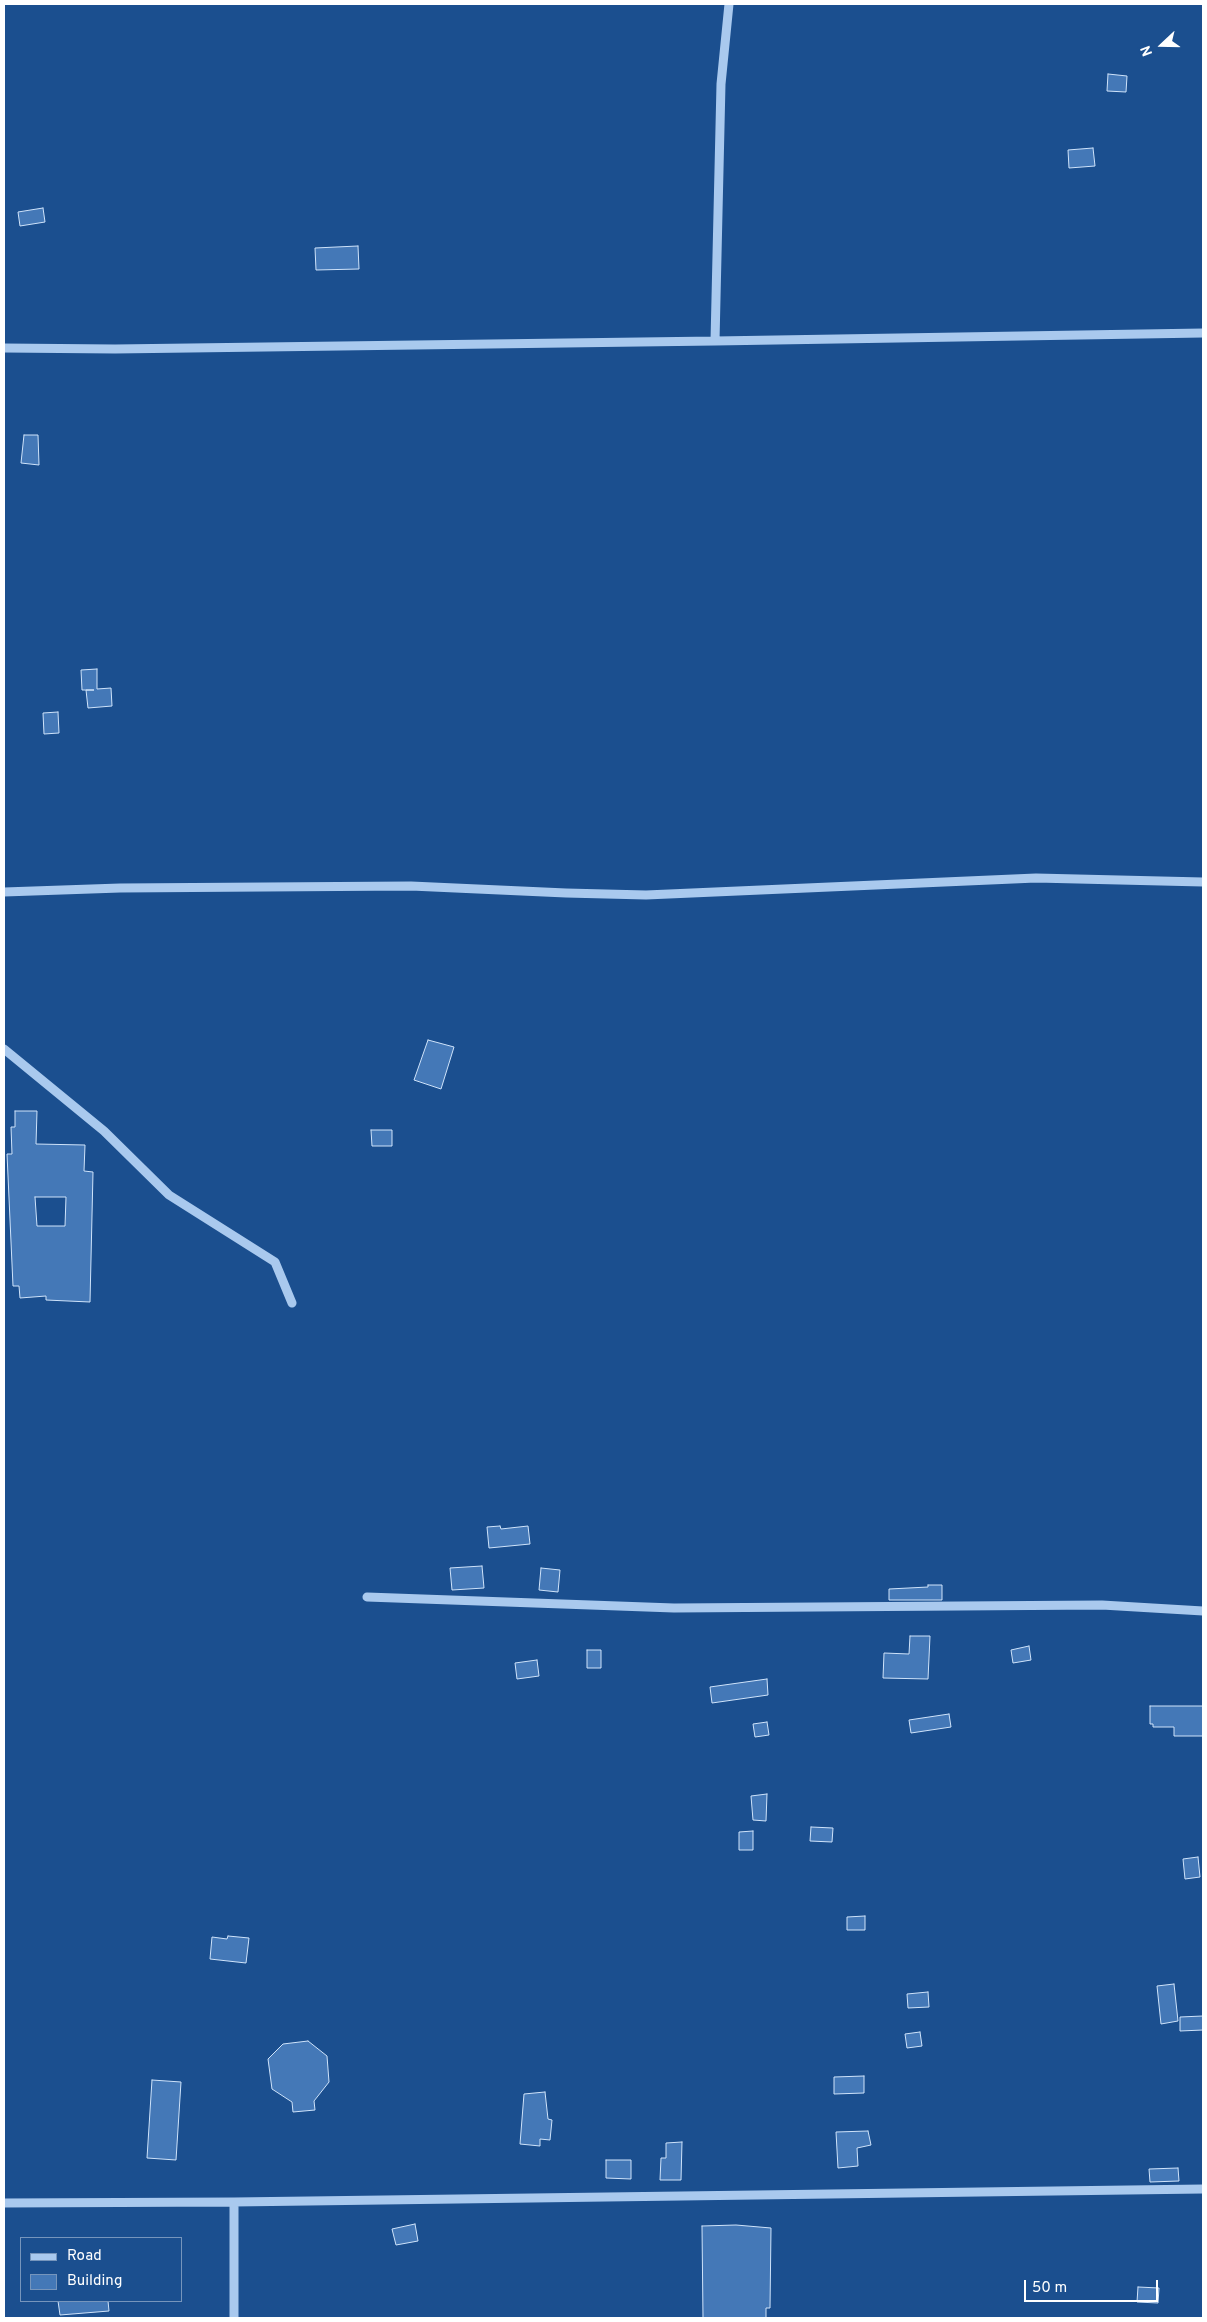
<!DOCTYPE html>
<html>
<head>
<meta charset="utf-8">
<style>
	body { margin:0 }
	#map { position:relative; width:1207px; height:2322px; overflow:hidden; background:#1b4f8f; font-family:Overpass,sans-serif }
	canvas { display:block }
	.frame { position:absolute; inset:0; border:5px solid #fff; pointer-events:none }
	.legend { position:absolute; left:20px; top:2237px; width:162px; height:65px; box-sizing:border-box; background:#1b4f8f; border:1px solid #7695bc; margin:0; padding:6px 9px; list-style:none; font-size:15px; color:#fff }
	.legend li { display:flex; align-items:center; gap:10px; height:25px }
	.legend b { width:25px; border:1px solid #7695bc }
	.north { position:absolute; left:1137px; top:20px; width:50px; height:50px; -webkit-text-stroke:4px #1b4f8f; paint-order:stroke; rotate:249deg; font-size:14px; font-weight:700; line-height:20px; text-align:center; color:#fff }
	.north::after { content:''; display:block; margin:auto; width:18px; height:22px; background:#fff; clip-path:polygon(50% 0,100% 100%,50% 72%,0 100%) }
	.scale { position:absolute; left:1024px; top:2280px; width:134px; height:22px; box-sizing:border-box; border:2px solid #fff; border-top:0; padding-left:6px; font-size:15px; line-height:18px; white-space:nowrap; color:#fff; -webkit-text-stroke:4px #1b4f8f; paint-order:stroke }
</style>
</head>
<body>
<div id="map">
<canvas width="1207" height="2322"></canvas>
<div class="frame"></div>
<ul class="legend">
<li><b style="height:6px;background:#a9c9ee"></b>Road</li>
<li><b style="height:14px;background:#4478b7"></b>Building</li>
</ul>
<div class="north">N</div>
<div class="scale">50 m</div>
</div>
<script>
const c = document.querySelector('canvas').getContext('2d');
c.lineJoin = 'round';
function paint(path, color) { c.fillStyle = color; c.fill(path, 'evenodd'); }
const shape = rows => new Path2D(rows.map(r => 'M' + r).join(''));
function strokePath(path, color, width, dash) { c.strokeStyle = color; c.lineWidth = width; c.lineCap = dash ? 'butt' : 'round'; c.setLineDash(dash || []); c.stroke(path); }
const building = shape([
	[1108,74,1127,76,1126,92,1107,91,1108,74],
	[1093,148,1095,166,1069,168,1068,150,1093,148],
	[43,208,45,222,20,226,18,212,43,208],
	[358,246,359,269,316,270,315,248,358,246],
	[24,435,38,435,39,465,21,463,24,435],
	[97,669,97,689,111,688,112,706,88,708,86,690,94,690,82,690,81,670,97,669],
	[58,712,59,733,44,734,43,713,58,712],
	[428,1040,454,1047,441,1089,414,1080,428,1040],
	[15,1111,37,1111,36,1144,85,1145,84,1171,93,1172,90,1302,46,1300,46,1296,20,1298,19,1286,13,1286,7,1154,12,1154,11,1127,15,1127,15,1111],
	[35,1197,66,1197,65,1226,37,1226,35,1197],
	[371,1130,392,1130,392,1146,372,1146,371,1130],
	[500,1526,501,1529,528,1526,530,1544,489,1548,487,1527,500,1526],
	[482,1566,484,1588,452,1590,450,1568,482,1566],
	[541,1568,560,1570,558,1592,539,1590,541,1568],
	[928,1585,942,1585,942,1600,889,1600,889,1589,928,1587,928,1585],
	[910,1636,930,1636,928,1679,883,1678,884,1653,909,1654,910,1636],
	[1029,1646,1031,1660,1013,1663,1011,1650,1029,1646],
	[587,1650,601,1650,601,1668,587,1668,587,1650],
	[537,1660,539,1676,517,1679,515,1663,537,1660],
	[767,1679,768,1695,712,1703,710,1687,767,1679],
	[1150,1706,1203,1706,1203,1736,1174,1736,1174,1727,1153,1727,1153,1724,1150,1724,1150,1706],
	[949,1714,951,1727,911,1733,909,1720,949,1714],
	[767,1722,769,1735,755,1737,753,1724,767,1722],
	[767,1794,766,1821,753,1820,751,1796,767,1794],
	[811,1827,833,1828,832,1842,810,1841,811,1827],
	[753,1831,753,1850,739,1850,739,1832,753,1831],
	[1198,1857,1200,1877,1185,1879,1183,1859,1198,1857],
	[865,1916,865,1930,847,1930,847,1917,865,1916],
	[228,1936,249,1938,246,1963,210,1959,212,1937,227,1939,228,1936],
	[1174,1984,1178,2021,1161,2024,1157,1986,1174,1984],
	[928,1992,929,2007,908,2008,907,1994,928,1992],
	[1203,2016,1203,2030,1180,2031,1180,2017,1203,2016],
	[920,2032,922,2046,907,2048,905,2034,920,2032],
	[308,2041,327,2056,329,2082,314,2101,315,2110,293,2112,292,2102,272,2089,268,2059,283,2044,308,2041],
	[864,2076,864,2093,834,2094,834,2077,864,2076],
	[152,2080,181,2082,176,2160,147,2158,152,2080],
	[545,2092,548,2119,552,2120,550,2140,540,2139,540,2146,520,2144,524,2094,545,2092],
	[868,2131,871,2145,857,2148,858,2166,838,2168,836,2132,868,2131],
	[682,2142,681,2180,660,2180,661,2158,666,2158,666,2143,682,2142],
	[606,2160,631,2160,631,2179,606,2178,606,2160],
	[1178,2168,1179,2181,1150,2182,1149,2169,1178,2168],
	[415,2224,418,2241,396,2245,392,2229,415,2224],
	[702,2226,736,2225,771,2228,770,2308,766,2308,766,2318,703,2318,702,2226],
	[1138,2287,1159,2288,1158,2303,1137,2302,1138,2287],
	[58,2301,108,2301,109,2311,60,2315,58,2301]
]);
const minor = shape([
	[715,341,721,84,729,4],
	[4,348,115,349,715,341,1203,333],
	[4,892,120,888,411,886,566,893,646,895,1036,878,1203,882],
	[4,1049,104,1131,169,1195,275,1262,292,1303],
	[367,1597,674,1608,1102,1605,1203,1611],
	[4,2203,234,2202,1203,2189],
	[234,2318,234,2202]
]);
paint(building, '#4478b7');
strokePath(building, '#cfe3fa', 1);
strokePath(minor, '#a9c9ee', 9);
</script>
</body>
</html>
